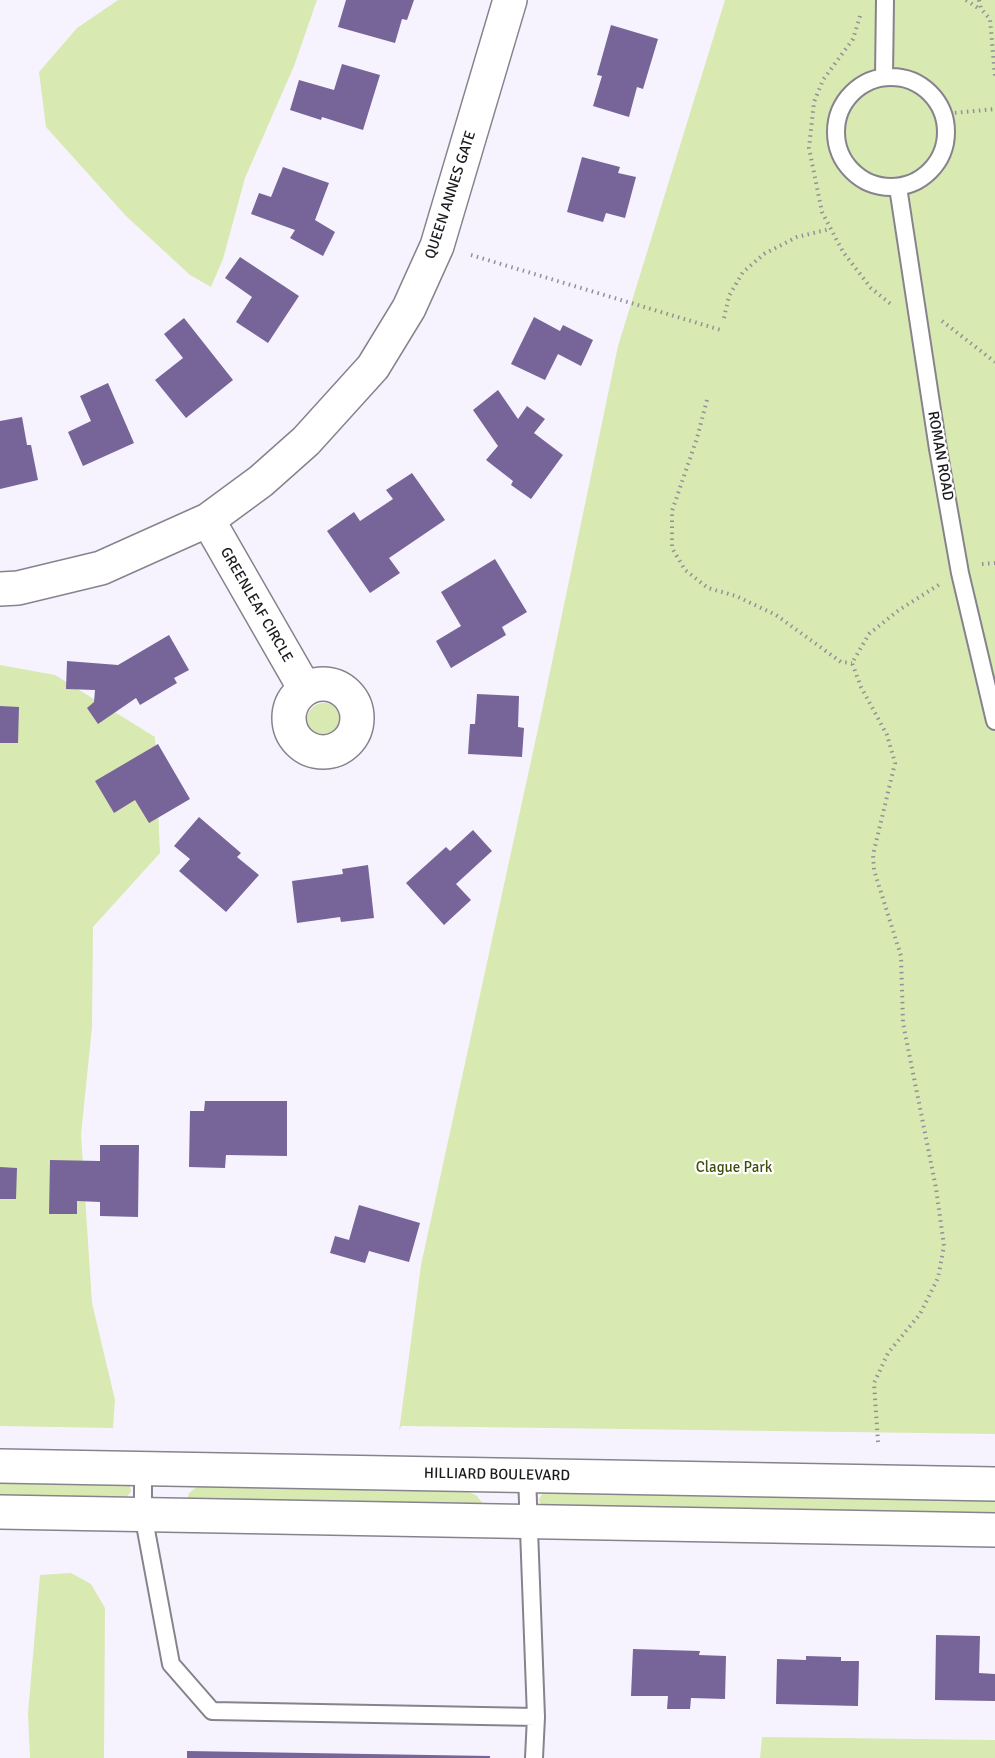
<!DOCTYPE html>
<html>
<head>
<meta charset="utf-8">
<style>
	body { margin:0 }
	canvas { display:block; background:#f6f3fe }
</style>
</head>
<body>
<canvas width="995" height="1758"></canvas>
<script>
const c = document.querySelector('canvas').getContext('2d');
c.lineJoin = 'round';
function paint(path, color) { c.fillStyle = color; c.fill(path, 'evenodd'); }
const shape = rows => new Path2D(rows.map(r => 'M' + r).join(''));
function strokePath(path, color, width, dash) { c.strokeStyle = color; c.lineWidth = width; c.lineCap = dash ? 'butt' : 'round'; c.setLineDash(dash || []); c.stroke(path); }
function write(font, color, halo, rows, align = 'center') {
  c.font = font + ' Signika,sans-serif'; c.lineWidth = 4.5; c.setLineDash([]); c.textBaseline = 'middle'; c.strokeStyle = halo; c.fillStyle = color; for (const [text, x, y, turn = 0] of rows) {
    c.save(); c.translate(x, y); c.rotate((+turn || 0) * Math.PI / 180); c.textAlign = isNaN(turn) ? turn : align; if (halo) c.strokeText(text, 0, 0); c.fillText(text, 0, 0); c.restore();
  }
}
const green = shape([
	[118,0,317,0,294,66,245,178,223,259,211,287,190,275,126,216,46,127,39,72,77,28],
	[725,0,995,0,995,1434,401,1426,399,1432,421,1265,541,715,618,346],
	[0,665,55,675,155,737,160,853,93,927,92,1027,81,1135,92,1303,115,1400,113,1428,0,1426],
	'307 720a17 17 0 1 1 34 0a17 17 0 1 1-34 0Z',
	[0,1482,124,1484,130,1486,131,1491,126,1499,0,1497],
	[208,1485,465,1491,476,1495,485,1506,187,1500,189,1493,198,1486],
	[548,1491,995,1498,995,1515,546,1506,540,1503,539,1499,542,1494],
	[71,1573,91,1584,105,1608,104,1758,30,1758,28,1713,40,1575],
	[762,1737,995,1740,995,1758,760,1758]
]);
const building = shape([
	[346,0,414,0,407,20,402,19,395,43,338,27],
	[611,25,658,39,643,89,637,87,629,117,593,106,602,76,597,75],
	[342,64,380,75,363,130,322,117,321,120,290,110,299,80,334,90],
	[582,157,620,167,618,173,636,177,625,218,606,213,603,222,567,212],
	[283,167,329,183,315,220,335,232,323,256,290,238,295,230,251,214,259,193,271,197],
	[240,257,299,296,268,343,236,322,252,297,225,278],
	[534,317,560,331,563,325,593,340,581,366,558,354,545,380,511,364],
	[184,318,233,380,186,418,155,380,183,358,164,334],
	[108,383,134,443,83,466,68,432,91,421,80,396],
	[498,390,518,419,527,406,545,419,534,433,563,455,531,499,511,485,513,481,486,460,498,446,473,410],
	[22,417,27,445,31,445,38,480,0,489,0,421],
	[412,473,445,520,389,558,400,573,370,593,327,531,354,512,360,521,393,499,386,490],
	[495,559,527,612,502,627,506,635,451,668,436,641,461,626,441,592],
	[169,635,189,670,174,678,177,683,140,705,136,698,98,724,87,708,94,702,95,690,66,689,67,661,118,665],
	[477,694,519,696,518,727,524,728,522,757,468,754,470,724,475,724],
	[0,706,19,707,18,743,0,743],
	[158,744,190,799,149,823,135,800,114,813,95,781],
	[199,817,241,853,237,857,259,875,226,912,179,871,190,859,174,846],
	[473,830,492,851,456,884,471,900,444,925,406,883,446,847,450,851],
	[368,865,374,918,341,922,340,917,297,923,292,881,343,874,342,869],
	[205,1101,287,1101,287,1156,226,1155,225,1168,189,1167,190,1111,204,1111],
	[100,1145,139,1145,138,1217,100,1216,100,1202,77,1201,77,1214,49,1214,50,1160,100,1161],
	[0,1167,17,1168,16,1199,0,1199],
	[359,1205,420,1223,409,1262,369,1251,365,1263,330,1253,335,1236,349,1240],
	[936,1635,980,1636,979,1673,995,1674,995,1701,935,1700],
	[633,1649,700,1651,699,1655,726,1656,725,1699,691,1698,690,1709,667,1709,668,1696,631,1696],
	[806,1656,841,1657,841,1661,859,1661,858,1706,776,1704,777,1659,806,1660],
	[187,1751,490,1756,490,1758,187,1758]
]);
const path = shape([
	[966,0,981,10],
	[979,0,981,9,990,19,995,77],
	[860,16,853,39,823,80,814,102,809,148,822,212,843,252,871,288,892,305],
	[943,114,995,109],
	[471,255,721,330],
	[724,318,729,296,743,272,764,254,797,237,830,229],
	[942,321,995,362],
	[707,400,697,438,672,511,672,548,685,570,708,588,736,596,776,615,841,662,852,663],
	[982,564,995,563],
	[878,1442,874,1383,888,1353,920,1314,938,1278,944,1246,936,1188,903,1023,901,956,874,870,873,855,895,763,887,735,861,687,852,663,869,634,899,610,940,584]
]);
const service = shape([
	'836 132a55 55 0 1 1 110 0a55 55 0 1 1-110 0Z',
	[884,77,885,0],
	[898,187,938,449,960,573,995,721],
	[143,1469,143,1514,171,1664,212,1711,536,1717,527,1476],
	[534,1758,536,1717]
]);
const minor = shape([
	[208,520,305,689],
	[0,589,18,588,101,568,208,520,261,481,306,441,373,367,409,308,437,246,510,0],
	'289 718a34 34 0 1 1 68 0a34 34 0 1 1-68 0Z'
]);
const secondary = shape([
	[0,1466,995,1484],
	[0,1512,995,1530]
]);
const streetNames = [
	["QUEEN ANNES GATE",451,195,-72],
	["ROMAN ROAD",940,456,80],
	["GREENLEAF CIRCLE",256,605,60],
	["HILLIARD BOULEVARD",497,1475,1]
];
const parkNames = [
	["Clague Park",734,1168]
];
paint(green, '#d9e9b2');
paint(building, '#776599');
strokePath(service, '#86838d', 20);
strokePath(minor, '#86838d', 36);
strokePath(secondary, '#86838d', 36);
strokePath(path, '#939098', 4, [1.5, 4.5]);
strokePath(service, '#fff', 16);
strokePath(minor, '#fff', 33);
strokePath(secondary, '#fff', 33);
write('15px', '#1b1a1e', '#fff', streetNames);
write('15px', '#3f4e0a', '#fff', parkNames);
</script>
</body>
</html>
